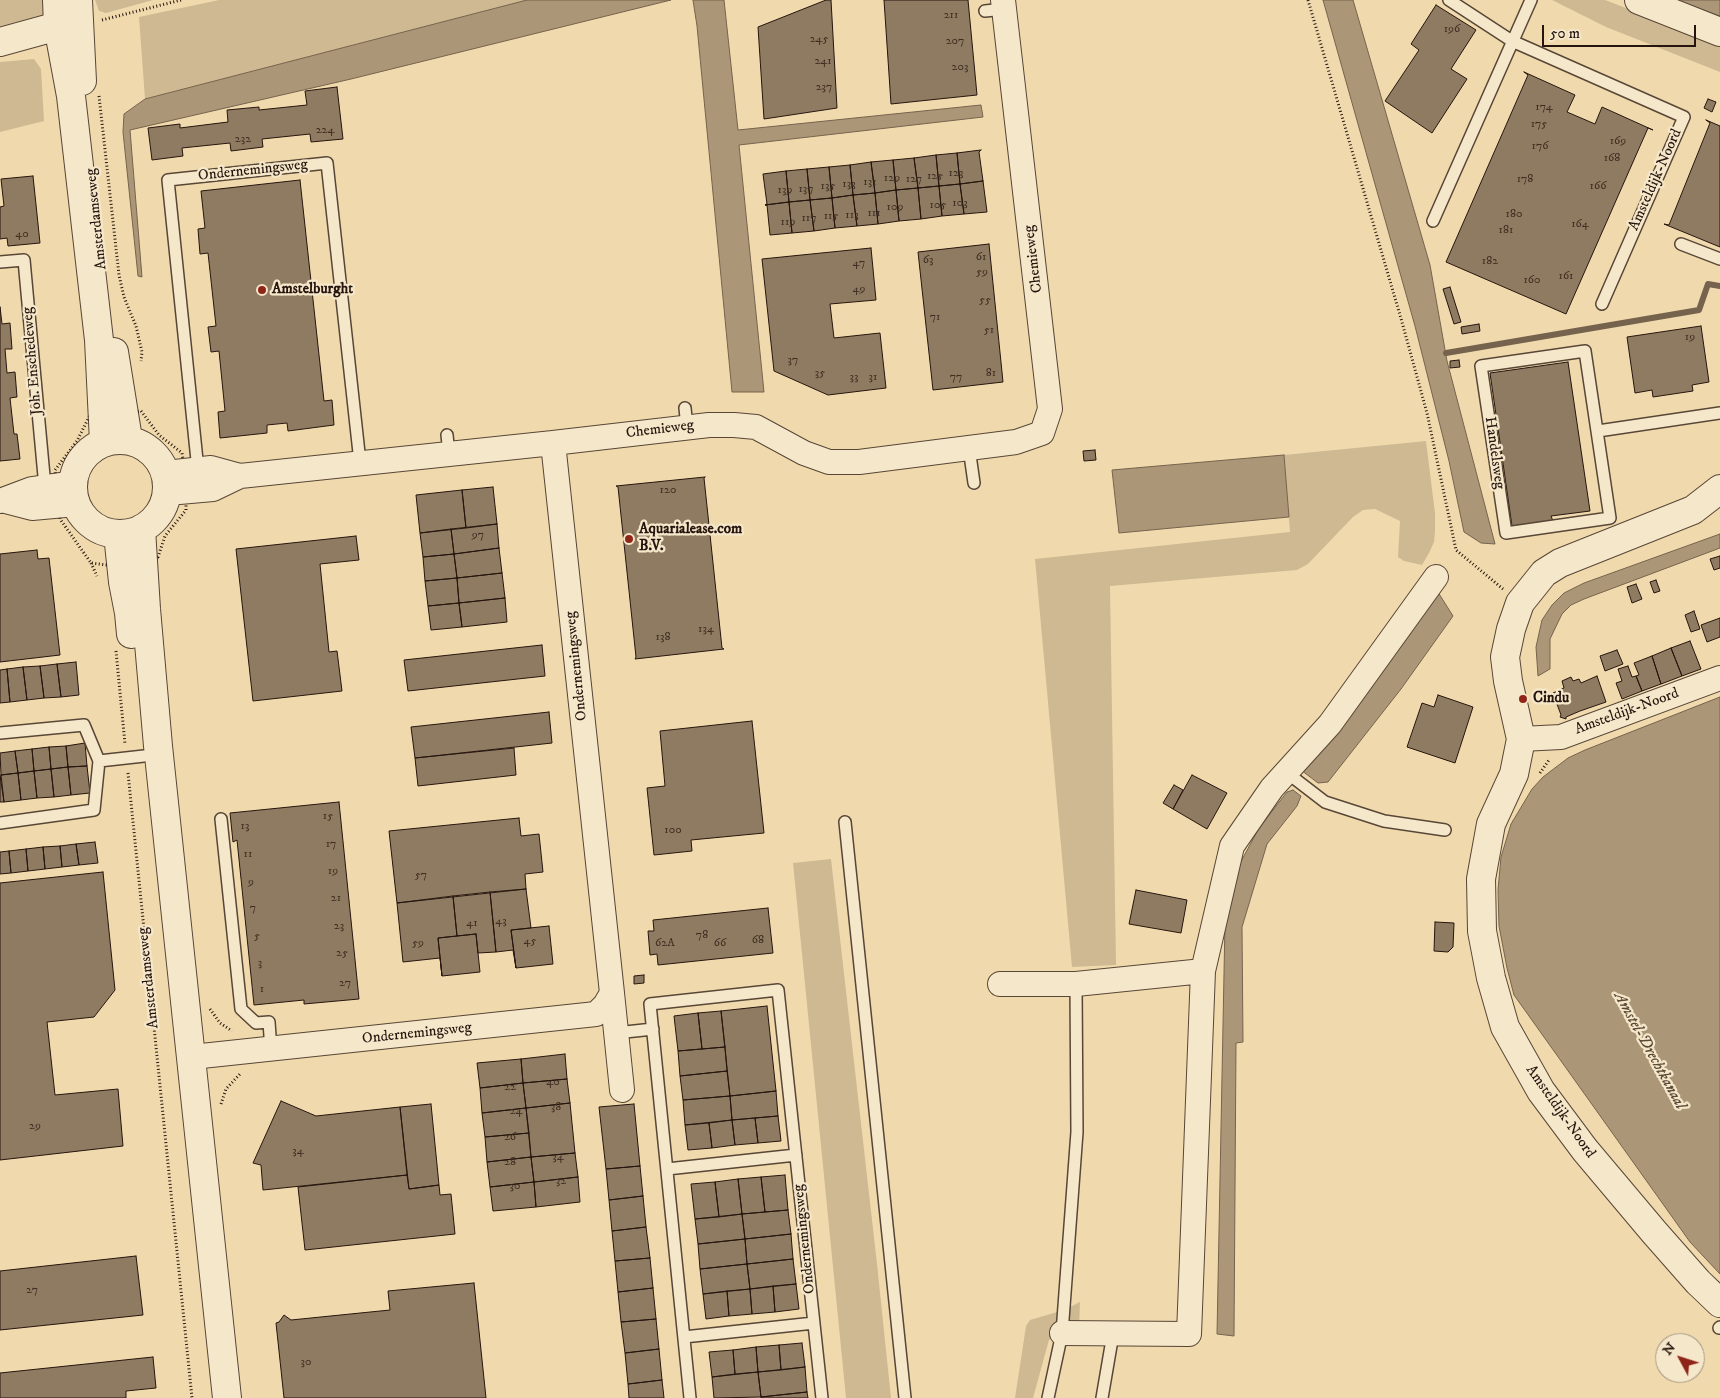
<!DOCTYPE html>
<html>
<head>
<meta charset="utf-8">
<style>
	body { margin:0 }
	#map { position:relative; width:1720px; height:1398px; overflow:hidden; background:#f0daad; font-family:"IM FELL DW Pica",serif }
	canvas { display:block }
	.north { position:absolute; left:1655px; top:1333px; width:50px; height:50px; box-sizing:border-box; background:#f5e7ca; border:1px solid #a2937f; border-radius:50%; rotate:310deg; font-size:14px; font-weight:700; line-height:20px; text-align:center; color:#26150e }
	.north::after { content:''; display:block; margin:auto; width:18px; height:22px; background:#8f2418; clip-path:polygon(50% 0,100% 100%,50% 72%,0 100%) }
	.scale { position:absolute; left:1542px; top:25px; width:154px; height:22px; box-sizing:border-box; border:2px solid #26150e; border-top:0; padding-left:6px; font-size:15px; line-height:18px; white-space:nowrap; color:#26150e; -webkit-text-stroke:4px #f5e7ca; paint-order:stroke }
</style>
</head>
<body>
<div id="map">
<canvas width="1720" height="1398"></canvas>
<div class="north">N</div>
<div class="scale">50 m</div>
</div>
<script>
const c = document.querySelector('canvas').getContext('2d');
c.lineJoin = 'round';
function paint(path, color) { c.fillStyle = color; c.fill(path, 'evenodd'); }
const shape = rows => new Path2D(rows.map(r => 'M' + r).join(''));
function strokePath(path, color, width, dash) { c.strokeStyle = color; c.lineWidth = width; c.lineCap = dash ? 'butt' : 'round'; c.setLineDash(dash || []); c.stroke(path); }
function write(font, color, halo, rows, align = 'center') {
  c.font = font + ' "IM FELL DW Pica",serif'; c.lineWidth = 4.5; c.setLineDash([]); c.textBaseline = 'middle'; c.strokeStyle = halo; c.fillStyle = color; for (const [text, x, y, turn = 0] of rows) {
    c.save(); c.translate(x, y); c.rotate((+turn || 0) * Math.PI / 180); c.textAlign = isNaN(turn) ? turn : align; if (halo) c.strokeText(text, 0, 0); c.fillText(text, 0, 0); c.restore();
  }
}
const green = shape([
	[0,0,51,0,46,14,35,24,0,33],
	[95,0,153,0,106,13,99,11],
	[219,0,527,0,145,99,139,17],
	[1552,0,1605,0,1720,44,1720,72,1606,27],
	[34,59,41,69,44,121,0,132,0,62],
	[1426,441,1435,513,1435,531,1434,542,1429,553,1422,565,1404,561,1398,557,1400,521,1375,509,1363,510,1353,517,1308,564,1297,570,1110,586,1116,965,1072,967,1035,559,1290,532,1284,455],
	[831,859,877,1264,891,1398,846,1398,793,863],
	[1080,1302,1079,1329,1058,1334,1049,1340,1033,1398,1015,1398,1026,1326,1030,1320,1064,1310]
]);
const water = shape([
	[527,0,671,0,351,79,130,130,142,277,138,276,123,132,124,114,145,99,527,0],
	[693,0,724,0,738,130,981,105,983,117,739,145,764,392,732,392,697,26,693,0],
	[1323,0,1353,0,1430,265,1447,361,1495,544,1481,543,1464,532,1449,461,1415,326,1323,0],
	[1676,0,1720,0,1720,18,1676,0],
	[1284,455,1289,517,1119,533,1112,470,1284,455],
	[1720,534,1720,548,1584,599,1571,605,1562,614,1550,639,1550,669,1538,676,1536,647,1542,620,1552,605,1564,593,1584,583,1720,534],
	[1436,589,1453,616,1401,689,1328,782,1318,783,1301,770,1436,589],
	[1720,697,1720,1274,1690,1242,1514,995,1507,968,1499,926,1498,890,1501,857,1511,824,1532,789,1543,777,1568,758,1585,750,1720,697],
	[1293,790,1301,796,1297,806,1267,844,1242,927,1243,1042,1236,1043,1234,1336,1217,1334,1225,922,1238,867,1259,828,1287,792,1293,790]
]);
const stream = shape([
	[1446,353,1699,310,1708,284,1720,286]
]);
const building = shape([
	[826,0,831,0,837,108,764,119,758,27,826,0],
	[884,0,968,0,977,95,891,104,884,0],
	[1436,5,1476,30,1451,69,1467,79,1432,133,1385,101,1419,50,1411,44,1436,5],
	[1524,72,1575,95,1567,112,1595,124,1602,107,1653,130,1648,128,1566,314,1446,262,1528,75,1524,72],
	[337,87,343,139,311,142,310,134,262,139,263,147,231,151,230,143,182,148,183,156,152,160,148,128,180,124,180,128,228,122,227,110,259,107,259,110,307,105,305,91,337,87],
	[1708,99,1716,102,1712,112,1704,108,1708,99],
	[1706,120,1720,126,1720,247,1664,224,1669,225,1710,123,1706,120],
	[981,150,979,152,983,181,960,184,957,153,981,150],
	[957,153,960,184,939,186,936,155,957,153],
	[936,155,939,186,918,188,914,158,936,155],
	[914,158,918,188,896,190,893,160,914,158],
	[893,160,896,190,875,193,871,162,893,160],
	[871,162,875,193,853,195,850,165,871,162],
	[850,165,853,195,832,198,829,167,850,165],
	[829,167,832,198,810,200,807,169,829,167],
	[807,169,810,200,789,202,786,171,807,169],
	[786,171,789,202,765,205,767,204,763,174,786,171],
	[33,176,40,243,8,246,7,238,0,239,0,207,4,206,1,179,33,176],
	[300,180,324,401,332,400,334,425,288,431,287,423,267,425,267,433,220,438,218,412,225,411,219,351,211,352,208,327,216,326,208,253,200,254,198,229,205,228,201,191,300,180],
	[983,181,987,212,964,214,960,184,983,181],
	[960,184,964,214,942,216,939,186,960,184],
	[939,186,942,216,921,219,918,188,939,186],
	[918,188,921,219,899,221,896,190,918,188],
	[896,190,899,221,878,224,875,193,896,190],
	[875,193,878,224,857,226,853,195,875,193],
	[853,195,857,226,835,228,832,198,853,195],
	[832,198,835,228,814,231,810,200,832,198],
	[810,200,814,231,792,233,789,202,810,200],
	[789,202,792,233,770,235,767,205,765,205,789,202],
	[989,244,1003,382,933,390,918,252,989,244],
	[871,248,876,300,830,304,834,338,880,333,886,388,828,395,774,371,762,259,871,248],
	[1450,287,1461,322,1454,324,1443,289,1450,287],
	[0,307,2,324,10,323,12,349,5,349,7,373,15,372,17,397,10,398,14,434,17,434,20,459,0,461,0,307],
	[1479,324,1480,331,1462,334,1461,327,1479,324],
	[1701,326,1709,382,1692,385,1693,391,1653,397,1652,390,1635,393,1627,337,1701,326],
	[1459,360,1460,367,1450,368,1450,361,1459,360],
	[1568,362,1590,511,1551,516,1553,521,1512,526,1490,373,1568,362],
	[1095,450,1096,460,1084,461,1083,451,1095,450],
	[705,477,704,478,722,648,724,649,635,659,636,657,618,487,616,486,705,477],
	[493,487,497,524,466,528,462,490,493,487],
	[462,490,466,528,420,533,416,495,462,490],
	[497,524,499,548,454,554,451,529,497,524],
	[451,529,454,554,423,557,420,533,451,529],
	[356,536,359,560,320,564,329,652,337,651,342,691,253,701,236,549,356,536],
	[499,548,502,573,457,578,454,554,499,548],
	[37,550,38,559,49,558,60,655,0,662,0,554,37,550],
	[454,554,457,578,425,581,423,557,454,554],
	[1720,556,1720,568,1714,570,1710,559,1720,556],
	[502,573,505,598,459,603,457,578,502,573],
	[457,578,459,603,428,606,425,581,457,578],
	[1656,580,1660,591,1654,593,1650,582,1656,580],
	[1636,584,1642,599,1632,603,1627,587,1636,584],
	[505,598,507,622,462,627,459,603,505,598],
	[459,603,462,627,431,630,428,606,459,603],
	[1694,611,1700,629,1691,632,1685,615,1694,611],
	[1720,618,1720,637,1707,642,1701,625,1720,618],
	[1690,641,1701,669,1682,676,1671,648,1690,641],
	[542,645,545,676,408,691,404,660,542,645],
	[1671,648,1682,676,1661,684,1652,656,1671,648],
	[1617,650,1623,664,1605,671,1600,656,1617,650],
	[1652,656,1661,684,1642,691,1636,676,1639,675,1634,663,1652,656],
	[76,662,79,695,61,697,57,664,76,662],
	[57,664,61,697,44,698,40,666,57,664],
	[40,666,44,698,27,700,23,667,40,666],
	[1628,666,1632,677,1636,676,1642,691,1622,699,1616,683,1622,681,1618,669,1628,666],
	[23,667,27,700,10,702,7,669,23,667],
	[7,669,10,702,0,703,0,670,7,669],
	[1597,676,1606,702,1580,711,1566,717,1566,719,1560,717,1561,715,1553,693,1564,688,1562,681,1571,677,1573,681,1579,679,1581,683,1597,676],
	[1438,695,1473,707,1455,763,1407,747,1422,703,1434,707,1438,695],
	[549,712,552,743,415,758,411,727,549,712],
	[752,721,764,833,691,840,692,851,654,855,647,788,665,786,660,731,752,721],
	[85,743,87,766,68,767,66,746,85,743],
	[66,746,68,767,51,769,49,747,66,746],
	[49,747,51,769,34,771,32,749,49,747],
	[514,748,516,775,418,786,415,758,514,748],
	[32,749,34,771,18,773,15,751,32,749],
	[15,751,18,773,1,775,0,753,15,751],
	[87,766,90,793,71,795,68,767,87,766],
	[68,767,71,795,54,797,51,769,68,767],
	[51,769,54,797,37,798,34,771,51,769],
	[34,771,37,798,21,800,18,773,34,771],
	[18,773,21,800,4,802,1,775,18,773],
	[0,775,4,802,0,802,0,775],
	[1192,775,1227,793,1207,829,1173,809,1192,775],
	[1174,785,1183,790,1173,809,1163,803,1174,785],
	[339,802,359,999,304,1004,304,1000,254,1005,237,840,233,842,230,813,339,802],
	[519,818,521,836,539,834,543,872,525,874,526,889,397,903,389,831,519,818],
	[95,842,98,863,79,865,76,844,95,842],
	[76,844,79,865,62,867,60,846,76,844],
	[60,846,62,867,45,869,43,847,60,846],
	[43,847,45,869,28,871,26,849,43,847],
	[26,849,28,871,11,873,9,851,26,849],
	[9,851,11,873,0,874,0,852,9,851],
	[103,872,115,990,94,1017,47,1022,55,1095,118,1089,123,1146,0,1160,0,883,103,872],
	[526,889,531,928,511,930,516,968,513,950,496,952,490,892,526,889],
	[1136,890,1187,900,1181,933,1129,924,1136,890],
	[490,892,496,952,478,953,476,934,457,936,453,896,490,892],
	[453,896,457,936,438,938,442,976,440,958,403,962,397,903,453,896],
	[768,908,773,953,658,965,657,954,650,955,648,931,654,931,653,920,768,908],
	[1435,922,1454,923,1453,947,1448,952,1434,951,1435,922],
	[549,926,553,964,516,968,511,930,549,926],
	[476,934,480,972,442,976,438,938,476,934],
	[644,975,644,983,634,984,634,976,644,975],
	[767,1006,776,1091,730,1096,721,1011,767,1006],
	[721,1011,725,1047,702,1049,698,1013,721,1011],
	[698,1013,702,1049,678,1051,674,1016,698,1013],
	[725,1047,727,1071,680,1076,678,1051,725,1047],
	[565,1054,567,1079,523,1083,521,1059,565,1054],
	[521,1059,523,1083,480,1088,477,1063,521,1059],
	[727,1071,730,1096,683,1100,680,1076,727,1071],
	[567,1079,570,1103,526,1108,523,1083,567,1079],
	[523,1083,526,1108,482,1113,480,1088,523,1083],
	[776,1091,778,1116,732,1120,730,1096,776,1091],
	[730,1096,732,1120,685,1125,683,1100,730,1096],
	[281,1101,316,1116,400,1107,407,1175,263,1190,261,1165,253,1163,281,1101],
	[570,1103,575,1153,531,1157,526,1108,570,1103],
	[431,1104,439,1185,409,1189,400,1107,431,1104],
	[634,1104,640,1166,606,1169,599,1107,634,1104],
	[526,1108,529,1133,485,1137,482,1113,526,1108],
	[778,1116,781,1141,758,1143,755,1118,778,1116],
	[755,1118,758,1143,735,1145,732,1120,755,1118],
	[732,1120,735,1145,712,1148,709,1123,732,1120],
	[709,1123,712,1148,688,1150,685,1125,709,1123],
	[529,1133,531,1157,487,1162,485,1137,529,1133],
	[575,1153,578,1177,534,1182,531,1157,575,1153],
	[531,1157,534,1182,490,1187,487,1162,531,1157],
	[640,1166,643,1196,609,1200,606,1169,640,1166],
	[407,1175,409,1189,439,1185,440,1195,451,1194,455,1234,305,1250,298,1187,407,1175],
	[785,1175,788,1210,765,1212,761,1177,785,1175],
	[578,1177,580,1202,536,1207,534,1182,578,1177],
	[761,1177,765,1212,742,1214,738,1179,761,1177],
	[738,1179,742,1214,719,1217,715,1182,738,1179],
	[534,1182,536,1207,493,1211,490,1187,534,1182],
	[715,1182,719,1217,695,1219,691,1184,715,1182],
	[643,1196,646,1227,612,1231,609,1200,643,1196],
	[788,1210,791,1234,745,1239,742,1214,788,1210],
	[742,1214,745,1239,698,1244,695,1219,742,1214],
	[646,1227,650,1258,615,1261,612,1231,646,1227],
	[791,1234,793,1259,747,1264,745,1239,791,1234],
	[745,1239,747,1264,700,1269,698,1244,745,1239],
	[136,1256,143,1315,0,1330,0,1271,136,1256],
	[650,1258,653,1288,618,1292,615,1261,650,1258],
	[793,1259,796,1284,750,1289,747,1264,793,1259],
	[747,1264,750,1289,703,1294,700,1269,747,1264],
	[474,1283,486,1398,284,1398,276,1323,279,1322,284,1315,291,1320,390,1310,388,1291,474,1283],
	[796,1284,799,1309,775,1312,773,1286,796,1284],
	[773,1286,775,1312,752,1314,750,1289,773,1286],
	[653,1288,656,1319,621,1322,618,1292,653,1288],
	[750,1289,752,1314,729,1316,727,1291,750,1289],
	[727,1291,729,1316,706,1319,703,1294,727,1291],
	[656,1319,659,1349,625,1353,621,1322,656,1319],
	[802,1343,805,1367,781,1370,779,1345,802,1343],
	[779,1345,781,1370,758,1372,756,1347,779,1345],
	[756,1347,758,1372,735,1374,733,1350,756,1347],
	[659,1349,662,1380,628,1384,625,1353,659,1349],
	[733,1350,735,1374,712,1377,709,1352,733,1350],
	[153,1357,156,1388,126,1391,126,1398,0,1398,0,1373,153,1357],
	[805,1367,807,1392,761,1397,758,1372,805,1367],
	[758,1372,761,1397,714,1398,712,1377,758,1372],
	[662,1380,664,1398,629,1398,628,1384,662,1380],
	[807,1392,808,1398,761,1398,761,1397,807,1392]
]);
const path = shape([
	[1308,0,1402,322,1427,413,1456,550,1503,589],
	[102,20,181,0],
	[99,96,119,275,124,297,136,326,142,352,141,361],
	[141,411,159,435,182,453,186,480,186,510,165,536,158,557,107,565,91,563,60,519,55,470,77,441,89,417,141,411],
	[91,563,97,576],
	[116,651,125,744],
	[128,773,192,1398],
	[1540,773,1549,760],
	[210,1009,220,1023,232,1031],
	[221,1104,226,1089,240,1074]
]);
const service = shape([
	[1449,0,1512,41,1684,117,1602,304],
	[985,11,1004,9],
	[1433,221,1531,0],
	[1681,244,1720,259],
	[0,262,24,260,45,487],
	[1585,351,1610,518,1506,533,1481,366,1585,351],
	[685,408,687,427],
	[1598,431,1720,413],
	[447,435,449,453],
	[969,448,974,483],
	[198,470,168,180,327,163,360,462],
	[0,733,84,725,99,761,144,756],
	[1286,772,1325,802,1384,821,1445,830],
	[221,819,241,1009,256,1023,269,1022,271,1050],
	[845,822,905,1398],
	[0,823,94,810,99,761],
	[616,1033,653,1029],
	[667,1169,796,1155],
	[1719,1328,1720,1327],
	[684,1337,814,1323],
	[690,1398,650,1004,778,990,822,1398],
	[1048,1398,1062,1333,1077,1132,1076,984],
	[1102,1398,1113,1334]
]);
const minor = shape([
	[553,443,709,425,734,425,756,427,804,453,829,462,859,462,1016,442,1042,433,1050,409,1003,0],
	[166,473,211,468,240,476],
	[168,493,213,489,240,476,553,443,612,993,605,1005,596,1014,192,1057],
	[0,501,32,489,73,483],
	[5,501,32,508,76,504],
	[1521,739,1561,737,1720,678],
	[1000,984,1076,984,1203,971],
	[612,993,622,1090],
	[1062,1333,1189,1334,1203,971,1232,846,1272,788,1330,724,1436,577]
]);
const tertiary = shape([
	[57,0,58,26,71,96,99,340,104,442],
	[78,0,82,81],
	[1639,0,1720,32],
	[0,42,58,26],
	[114,352,128,439],
	'73 487a47 47 0 1 1 94 0a47 47 0 1 1-94 0Z',
	[1720,489,1693,510,1560,563,1544,573,1520,603,1511,629,1505,657,1508,681,1521,739,1514,774,1491,824,1481,879,1482,931,1491,978,1505,1027,1541,1091,1585,1150,1654,1232,1698,1282,1720,1303],
	[141,529,146,609,158,746,227,1398],
	[118,534,123,582,129,613,131,634]
]);
const markers = [
	[262,290,5,"#8f2418"],
	[629,539,5,"#8f2418"],
	[1523,699,5,"#8f2418"]
];
const numberNames = [
	["211",951,16],
	["196",1452,30],
	["245",819,40],
	["207",955,42],
	["241",823,62],
	["203",960,68],
	["237",824,88],
	["174",1544,108],
	["175",1539,125],
	["224",325,131],
	["232",243,140],
	["169",1618,142],
	["176",1540,147],
	["168",1612,159],
	["123",956,174],
	["125",935,177],
	["129",892,179],
	["127",914,180],
	["178",1525,180],
	["131",870,183],
	["133",849,185],
	["135",828,187],
	["166",1598,187],
	["137",806,190],
	["139",785,191],
	["103",960,204],
	["105",938,206],
	["109",895,208],
	["111",874,214],
	["180",1514,215],
	["113",852,216],
	["115",831,217],
	["117",809,219],
	["119",788,223],
	["164",1580,225],
	["181",1506,231],
	["40",22,235],
	["61",981,258],
	["63",928,261],
	["182",1490,262],
	["47",859,264],
	["59",982,273],
	["161",1566,277],
	["160",1532,281],
	["49",859,290],
	["55",985,301],
	["71",935,318],
	["51",989,331],
	["19",1690,338],
	["37",793,361],
	["35",820,374],
	["81",991,374],
	["33",854,378],
	["31",873,378],
	["77",956,378],
	["120",668,491],
	["97",478,536],
	["134",706,630],
	["138",663,638],
	["15",328,817],
	["13",245,827],
	["100",673,831],
	["17",331,845],
	["11",248,855],
	["19",333,872],
	["57",421,876],
	["9",251,883],
	["21",336,899],
	["7",253,909],
	["43",501,922],
	["41",472,924],
	["23",339,927],
	["78",702,936],
	["5",257,937],
	["68",758,941],
	["45",530,942],
	["59",418,944],
	["62A",665,944],
	["66",720,944],
	["25",342,954],
	["3",260,964],
	["27",345,984],
	["1",262,990],
	["40",553,1083],
	["22",510,1088],
	["38",556,1108],
	["24",516,1112],
	["29",35,1127],
	["26",510,1138],
	["34",298,1152],
	["34",558,1158],
	["28",510,1163],
	["32",561,1182],
	["30",515,1187],
	["27",32,1291],
	["30",306,1363]
];
const streetNames = [
	["Ondernemingsweg",253,171,-6],
	["Amsteldijk-Noord",1656,180,-66],
	["Amsterdamseweg",97,219,-96],
	["Chemieweg",1034,259,-97],
	["Joh. Enschedeweg",33,361,-95],
	["Chemieweg",660,430,-7],
	["Handelsweg",1494,453,82],
	["Ondernemingsweg",577,666,-96],
	["Amsteldijk-Noord",1627,712,-20],
	["Amsterdamseweg",149,978,-96],
	["Ondernemingsweg",417,1034,-6],
	["Amsteldijk-Noord",1560,1112,55],
	["Ondernemingsweg",805,1239,-96]
];
const poiNames = [
	["Amstelburght",272,290],
	["Aquarialease.com",639,530],
	["B.V.",639,547],
	["Cindu",1533,699]
];
const waterNames = [
	["Amstel-Drechtkanaal",1649,1051,61]
];
paint(green, '#ceb992');
paint(water, '#ab9777');
strokePath(water, '#76634d', 1);
strokePath(stream, '#76634d', 6);
paint(building, '#8f7b61');
strokePath(building, '#26150e', 1);
strokePath(service, '#584636', 14);
strokePath(minor, '#584636', 26);
strokePath(tertiary, '#584636', 30);
strokePath(path, '#26150e', 3, [1, 2.5]);
strokePath(service, '#f5e7ca', 11);
strokePath(minor, '#f5e7ca', 24);
strokePath(tertiary, '#f5e7ca', 28);
for (const [x, y, r, color] of markers) { const dot = new Path2D(); dot.arc(x, y, r, 0, 2 * Math.PI); c.fillStyle = color; c.fill(dot); strokePath(dot, '#f5e7ca', 2); }
write('12px', '#402e23', null, numberNames);
write('15px', '#26150e', '#f5e7ca', streetNames);
write('bold 15px', '#26150e', '#f5e7ca', poiNames, 'left');
write('italic 16px', '#5b4938', '#f5e7ca', waterNames);
</script>
</body>
</html>
